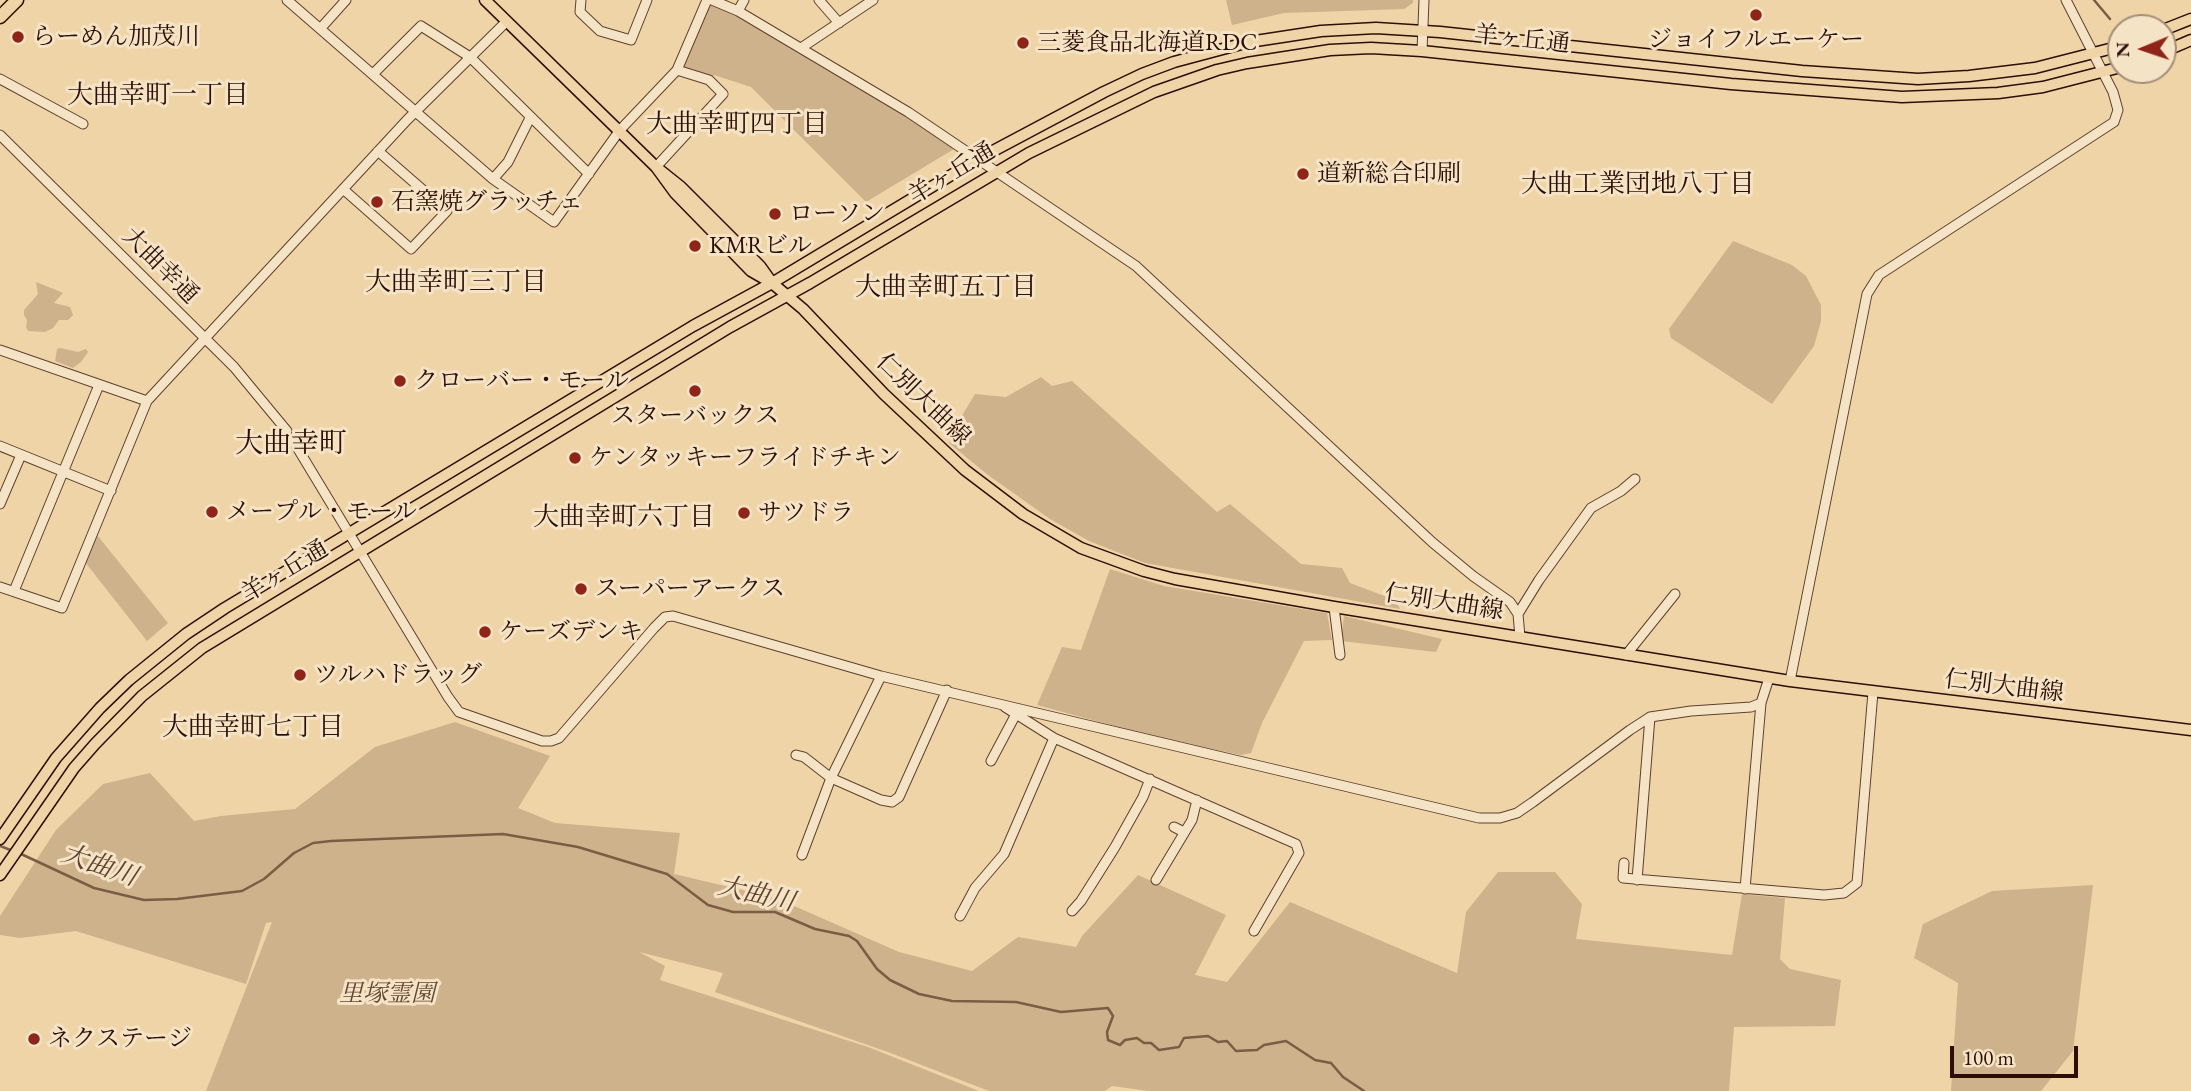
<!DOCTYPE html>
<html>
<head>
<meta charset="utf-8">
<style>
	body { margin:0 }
	#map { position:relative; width:2191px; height:1091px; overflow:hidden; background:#efd4a7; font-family:"EB Garamond",serif }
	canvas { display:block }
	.north { position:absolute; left:2107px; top:14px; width:70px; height:70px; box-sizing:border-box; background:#f5e3c6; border:2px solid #a58e78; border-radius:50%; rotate:268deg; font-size:19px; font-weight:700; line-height:28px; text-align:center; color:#2d0e04 }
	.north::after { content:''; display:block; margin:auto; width:24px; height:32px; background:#8f2418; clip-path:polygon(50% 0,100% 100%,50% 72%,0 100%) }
	.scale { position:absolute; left:1950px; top:1046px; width:128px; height:32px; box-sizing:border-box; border:4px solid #2d0e04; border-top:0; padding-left:9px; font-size:21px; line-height:24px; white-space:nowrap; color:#2d0e04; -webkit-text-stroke:5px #f5e3c6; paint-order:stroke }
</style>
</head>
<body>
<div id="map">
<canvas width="2191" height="1091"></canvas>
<div class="north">N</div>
<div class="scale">100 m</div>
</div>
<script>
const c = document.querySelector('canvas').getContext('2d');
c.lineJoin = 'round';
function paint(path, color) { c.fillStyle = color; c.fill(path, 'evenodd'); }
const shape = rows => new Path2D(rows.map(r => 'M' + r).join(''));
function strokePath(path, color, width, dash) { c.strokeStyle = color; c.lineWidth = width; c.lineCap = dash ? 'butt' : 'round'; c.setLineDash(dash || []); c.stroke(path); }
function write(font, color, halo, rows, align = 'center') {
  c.font = font + ' "EB Garamond","Noto Serif JP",serif'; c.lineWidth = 6; c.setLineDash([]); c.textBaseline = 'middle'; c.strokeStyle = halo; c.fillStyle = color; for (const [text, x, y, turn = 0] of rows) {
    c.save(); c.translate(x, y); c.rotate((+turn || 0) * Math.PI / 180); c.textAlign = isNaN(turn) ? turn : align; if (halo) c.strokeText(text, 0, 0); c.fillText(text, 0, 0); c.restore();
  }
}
const green = shape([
	[712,0,959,146,866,202,751,87,714,75,709,80,677,70],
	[1226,0,1413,0,1413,3,1404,9,1284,13,1232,25],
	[1733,241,1792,265,1806,276,1821,305,1821,321,1814,346,1772,404,1671,338,1669,329],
	[36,282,61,292,63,293,54,303,70,307,73,315,68,320,59,320,53,328,45,332,28,331,26,327,27,320,24,315,24,310,38,294],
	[60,348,78,352,86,349,88,352,81,362,73,368,55,361,57,349],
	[1041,377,1052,386,1072,381,1217,512,1230,504,1301,564,1342,568,1350,583,1395,600,1400,609,1145,563,1089,541,1050,519,988,475,949,443,957,424,975,394,1006,397],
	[97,535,168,623,147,641,85,562],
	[1110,569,1164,586,1327,613,1332,640,1304,641,1262,723,1251,753,1241,755,1158,738,1037,705,1062,647,1081,650],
	[1344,616,1442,639,1436,652,1341,641],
	[455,722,550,756,518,808,555,823,680,833,674,874,776,898,899,952,972,971,1018,937,1076,947,1082,936,1138,875,1226,915,1195,975,1227,982,1290,902,1457,973,1466,912,1498,872,1555,872,1582,904,1576,939,1732,955,1742,894,1785,898,1780,959,1790,969,1841,980,1835,1026,1734,1027,1729,1091,1148,1091,1112,1086,1105,1091,989,1091,888,1052,715,992,723,973,639,952,665,966,660,980,868,1047,979,1091,206,1091,272,922,266,923,246,984,76,931,20,938,0,935,0,916,56,830,103,784,150,773,194,821,221,816,295,809,375,747],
	[2093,885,2073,1051,2041,1091,1951,1091,1958,983,1914,958,1923,924,1992,891]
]);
const stream = shape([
	[2094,0,2110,19],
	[0,846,13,851],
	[19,853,94,888,144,900,177,899,242,891,264,879,294,853,313,843,331,841,503,834,578,847,667,874,708,905,733,912,775,912,815,929,849,936,857,941,877,969,890,980,919,994,952,1001,1016,1002,1061,1012,1108,1008,1113,1016,1107,1032,1108,1040,1120,1045,1125,1040,1137,1038,1144,1043,1151,1043,1159,1050,1179,1047,1184,1038,1208,1036,1218,1042,1227,1041,1236,1051,1257,1050,1264,1045,1286,1041,1315,1060,1331,1063,1343,1077,1364,1091]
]);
const minor = shape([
	[287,0,493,179,554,222,620,130,677,70,707,0],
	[581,0,580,12,600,31,631,40,647,0],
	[712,0,738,11,908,112,1136,266,1432,542,1473,576,1510,602,1518,614,1520,637],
	[819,0,839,23],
	[738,11,744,0],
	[320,29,346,0],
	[801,48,873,0],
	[1422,51,1424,0],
	[373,74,421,26,470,57,589,174],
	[0,79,83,124],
	[0,135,234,367,287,431],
	[656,167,723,94,709,80,677,70],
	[493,179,508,162,530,118],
	[343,189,411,249,447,211,378,151],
	[0,350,147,401],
	[292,439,448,697,459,712,542,741,551,741,559,738,654,628,665,617,673,616,881,676,1479,818,1500,818,1517,813,1533,802,1630,730,1650,717,1691,711,1751,707,1761,703,1769,678],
	[0,446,111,491],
	[0,504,21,455],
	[0,587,62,608,147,401,407,120,506,22],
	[14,591,99,385],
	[1334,607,1340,655],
	[1518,614,1539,580,1591,508,1621,491,1635,479],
	[1626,655,1675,594],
	[1790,681,1867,294,1879,275,2114,122,2118,110,2113,92,2066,0],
	[1005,707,1054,738,1296,844,1299,853,1254,931],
	[796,755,804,757,831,778,881,800,892,802,899,797,947,690],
	[991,761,1016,714],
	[1174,827,1184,832],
	[802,855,831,778,881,676],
	[1624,863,1623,878,1824,895,1844,893,1857,883,1873,692],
	[1156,880,1192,820,1197,800],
	[1637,880,1650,717],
	[1745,889,1761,703],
	[1072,911,1081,901,1115,847,1143,797,1150,779],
	[960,916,975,888,1004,854,1054,738]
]);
const major = shape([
	[485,0,656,167,681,187,760,266,770,280],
	[2163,30,2191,19],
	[2163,52,2191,40],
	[656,167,675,193,751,271,772,283,803,309,884,394,965,470,1023,514,1081,548,1144,571,1175,579,1334,607,1790,681,2191,730],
	[0,839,56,758,100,708,129,680,186,634,225,608,693,326,772,283,978,159,1104,92,1142,74,1174,62,1249,42,1321,31,1376,28,1440,32,1802,71,1918,79,1969,76,2035,68,2121,46],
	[0,875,74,768,95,744,142,696,202,648,730,327,810,283,1029,153,1154,92,1217,70,1247,63,1330,50,1371,48,1422,51,1731,84,1902,97,1998,93,2043,87,2121,67]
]);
const highway = shape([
	[0,17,17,0]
]);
const markers = [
	[1756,15,7,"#8f2418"],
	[18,37,7,"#8f2418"],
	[1023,43,7,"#8f2418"],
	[1303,174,7,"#8f2418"],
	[377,202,7,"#8f2418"],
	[775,214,7,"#8f2418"],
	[695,246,7,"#8f2418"],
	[400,381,7,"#8f2418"],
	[695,391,7,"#8f2418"],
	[575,458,7,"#8f2418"],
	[212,512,7,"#8f2418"],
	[744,513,7,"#8f2418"],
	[581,589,7,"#8f2418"],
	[485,632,7,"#8f2418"],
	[300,675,7,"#8f2418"],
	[34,1039,7,"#8f2418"]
];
const poiNames = [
	["らーめん加茂川",32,37],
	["ジョイフルエーケー",1756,40,"center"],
	["三菱食品北海道RDC",1037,43],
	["道新総合印刷",1317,174],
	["石窯焼グラッチェ",391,202],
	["ローソン",789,214],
	["KMRビル",709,246],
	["クローバー・モール",414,381],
	["スターバックス",695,416,"center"],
	["ケンタッキーフライドチキン",589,458],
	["メープル・モール",226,512],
	["サツドラ",758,513],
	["スーパーアークス",595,589],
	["ケーズデンキ",499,632],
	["ツルハドラッグ",314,675],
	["ネクステージ",48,1039]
];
const streetNames = [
	["羊ヶ丘通",1522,40,6],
	["羊ヶ丘通",952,174,-31],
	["大曲幸通",160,266,45],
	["仁別大曲線",923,400,44],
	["羊ヶ丘通",285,572,-31],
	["仁別大曲線",1444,603,9],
	["仁別大曲線",2004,687,7]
];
const parkNames = [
	["里塚霊園",387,994]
];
const neighbourhoodNames = [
	["大曲幸町一丁目",158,96],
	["大曲幸町四丁目",737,125],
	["大曲工業団地八丁目",1638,185],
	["大曲幸町三丁目",456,283],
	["大曲幸町五丁目",946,288],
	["大曲幸町六丁目",624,518],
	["大曲幸町七丁目",253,728]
];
const waterNames = [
	["大曲川",99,866,19],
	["大曲川",756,895,13]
];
const quarterNames = [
	["大曲幸町",291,444]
];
paint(green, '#ceb28b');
strokePath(stream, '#7a5d45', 2.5);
strokePath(minor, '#5e402d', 11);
strokePath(major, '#2d0e04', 13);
strokePath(highway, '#2d0e04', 15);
strokePath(minor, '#f5e3c6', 9);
strokePath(major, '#efd4a7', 10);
strokePath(highway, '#efd4a7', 12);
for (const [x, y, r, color] of markers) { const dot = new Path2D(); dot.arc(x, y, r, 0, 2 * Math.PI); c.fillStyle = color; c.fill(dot); strokePath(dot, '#f5e3c6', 2.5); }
write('24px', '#2d0e04', '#f5e3c6', poiNames, 'left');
write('24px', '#2d0e04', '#f5e3c6', streetNames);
write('italic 24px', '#654733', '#f5e3c6', parkNames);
write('26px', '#2d0e04', '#f5e3c6', neighbourhoodNames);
write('italic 26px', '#60422f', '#f5e3c6', waterNames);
write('28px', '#2d0e04', '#f5e3c6', quarterNames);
</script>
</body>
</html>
